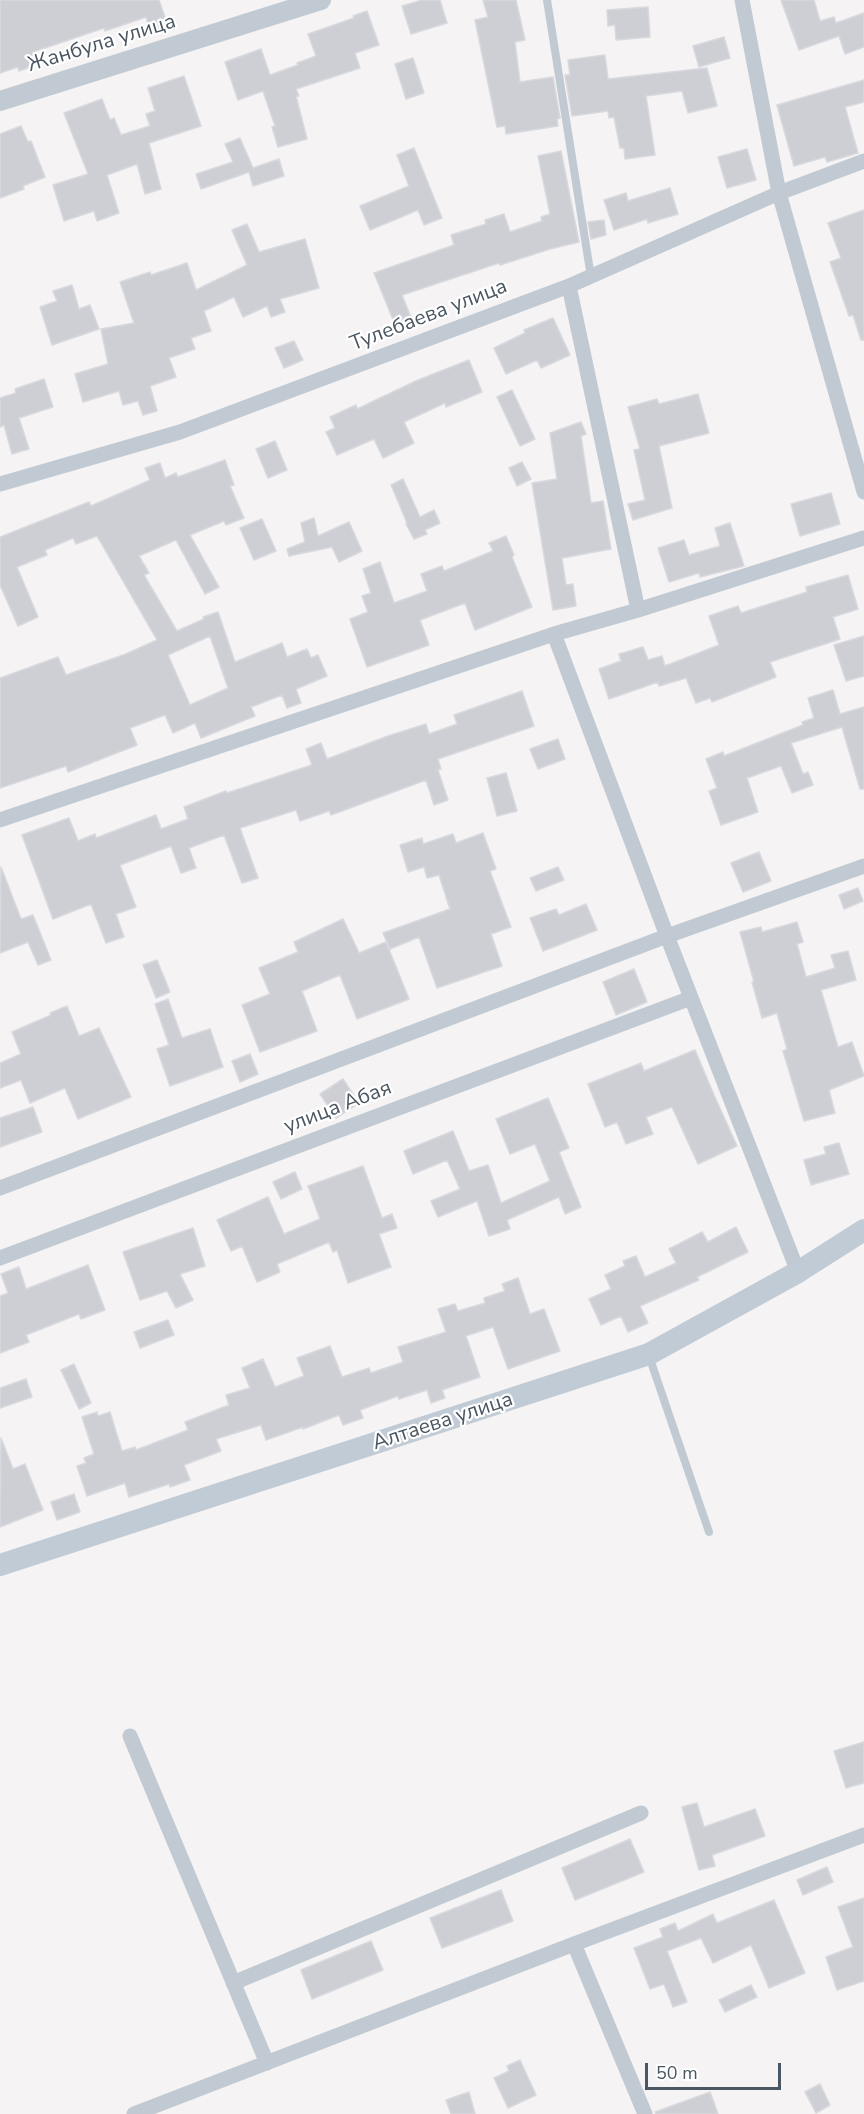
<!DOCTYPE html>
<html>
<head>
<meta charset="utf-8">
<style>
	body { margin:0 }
	#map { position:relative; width:864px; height:2114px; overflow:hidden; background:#f5f3f3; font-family:"Nunito Sans",sans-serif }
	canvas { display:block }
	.scale { position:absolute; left:645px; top:2063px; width:136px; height:27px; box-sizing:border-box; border:3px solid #4a5661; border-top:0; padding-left:8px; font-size:18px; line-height:21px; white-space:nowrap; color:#4a5661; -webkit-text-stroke:4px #fff; paint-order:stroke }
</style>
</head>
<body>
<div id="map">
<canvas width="864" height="2114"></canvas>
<div class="scale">50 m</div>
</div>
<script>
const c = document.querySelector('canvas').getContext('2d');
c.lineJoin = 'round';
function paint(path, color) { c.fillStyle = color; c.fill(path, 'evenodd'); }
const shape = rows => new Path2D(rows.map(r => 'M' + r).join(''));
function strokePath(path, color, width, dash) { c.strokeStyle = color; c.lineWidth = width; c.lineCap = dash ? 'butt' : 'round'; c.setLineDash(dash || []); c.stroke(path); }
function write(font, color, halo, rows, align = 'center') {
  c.font = font + ' "Nunito Sans",sans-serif'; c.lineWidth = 4.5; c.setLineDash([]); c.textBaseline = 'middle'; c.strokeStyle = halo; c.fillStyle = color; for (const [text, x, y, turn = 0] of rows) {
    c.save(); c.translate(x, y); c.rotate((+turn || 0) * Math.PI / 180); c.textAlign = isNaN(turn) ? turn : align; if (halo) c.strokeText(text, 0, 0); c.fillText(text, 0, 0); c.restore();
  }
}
const building = shape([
	[0,0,159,0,168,26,150,31,146,17,105,31,104,28,33,52,38,64,19,71,18,67,0,73,0,0],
	[422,0,440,0,447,23,411,34,402,6,422,0],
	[483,0,516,0,525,40,515,42,520,82,553,77,560,118,557,119,558,126,506,134,505,126,497,127,475,20,488,17,483,0],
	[781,0,814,0,820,21,834,17,836,23,864,13,864,47,845,54,839,36,799,50,781,0],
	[648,7,650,37,616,40,615,25,608,26,607,10,648,7],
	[367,11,379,45,355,53,360,68,296,89,299,96,296,96,307,139,278,147,272,127,275,126,263,91,238,100,225,62,261,49,270,75,298,65,297,63,316,56,308,34,354,18,353,16,367,11],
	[724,37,730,58,699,67,693,46,724,37],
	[605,55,608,79,707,68,717,106,688,113,682,91,646,96,655,155,625,159,624,148,620,148,614,117,609,118,608,111,572,116,565,75,570,75,568,60,605,55],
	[413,58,424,93,406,99,395,64,413,58],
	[184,76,201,126,149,143,161,189,145,194,137,164,107,175,119,213,97,221,94,211,64,221,53,185,88,174,64,113,102,99,110,120,114,118,121,135,150,126,146,114,155,111,148,88,184,76],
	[864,80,864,102,845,107,858,153,827,162,825,157,794,166,777,105,864,80],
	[21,126,28,142,31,141,45,177,23,186,24,189,0,198,0,134,21,126],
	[240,138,253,168,279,159,284,176,253,186,249,172,201,189,196,174,233,162,225,144,240,138],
	[414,148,442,218,424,225,418,210,370,230,360,206,409,186,397,155,414,148],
	[747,149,756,180,727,188,718,157,747,149],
	[561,151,579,242,550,249,500,265,499,263,402,295,412,320,396,327,374,273,454,245,451,235,486,224,485,220,504,214,510,232,542,221,541,217,550,214,538,156,561,151],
	[670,188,678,214,648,223,647,219,614,230,604,200,626,193,628,201,670,188],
	[864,210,864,340,861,340,853,315,849,316,830,262,841,258,828,223,864,210],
	[604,220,606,235,591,239,588,222,604,220],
	[247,224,259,252,305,239,319,288,280,299,285,312,271,317,267,306,243,317,234,297,204,311,211,331,191,338,195,349,169,358,176,377,150,386,157,411,143,415,138,401,123,405,119,391,83,402,75,374,108,364,101,329,134,323,120,282,150,272,151,275,187,263,196,290,247,265,232,230,247,224],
	[72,285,79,309,90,305,99,329,52,345,40,307,57,301,53,291,72,285],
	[553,318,570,355,541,368,537,360,506,374,494,348,525,333,524,330,553,318],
	[294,341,303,360,284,368,275,348,294,341],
	[469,360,482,392,446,407,445,403,404,422,414,443,383,458,374,439,337,455,326,432,335,428,330,417,356,405,357,409,418,380,469,360],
	[44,379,53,407,19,418,29,449,12,454,4,425,0,427,0,398,16,393,15,389,44,379],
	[512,390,535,439,520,446,497,397,512,390],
	[698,394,709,433,659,446,672,508,633,520,628,504,645,500,634,450,640,449,628,407,657,399,659,404,698,394],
	[581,422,586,434,581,436,591,503,603,501,611,549,562,558,566,585,573,584,576,606,553,610,532,483,557,479,550,433,581,422],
	[275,441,287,470,268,478,256,449,275,441],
	[225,460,234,485,230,486,244,518,226,525,224,521,190,535,219,587,205,594,176,540,139,556,149,573,144,575,177,631,204,619,203,617,218,612,235,662,282,643,287,657,307,649,311,658,318,655,327,676,296,689,301,703,287,708,282,695,251,707,255,716,201,738,195,723,173,733,165,715,130,728,137,745,68,772,66,766,0,788,0,678,58,657,66,675,126,654,157,640,97,536,76,544,73,538,45,550,47,555,17,567,38,617,18,626,0,585,0,537,89,502,91,506,150,480,145,468,160,463,165,478,176,473,178,477,225,460],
	[210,636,228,688,190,705,168,655,210,636],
	[522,462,531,479,517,486,509,468,522,462],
	[403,479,420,517,434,510,440,523,425,530,427,534,414,539,406,524,407,523,391,485,403,479],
	[831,493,840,524,800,536,791,504,831,493],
	[314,518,318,536,349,522,362,551,339,562,332,547,289,556,287,549,305,542,301,523,314,518],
	[262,519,276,551,254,560,240,528,262,519],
	[730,523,744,566,700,577,699,573,669,582,658,548,684,540,689,555,720,546,715,528,730,523],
	[506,536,514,555,512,557,532,607,475,630,465,603,420,620,429,645,367,667,350,619,368,612,362,596,371,593,363,569,380,562,394,603,427,591,421,574,442,566,444,571,493,551,489,543,506,536],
	[848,575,858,609,833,617,840,639,770,662,776,677,712,702,710,698,696,703,686,678,659,686,658,682,609,699,599,669,621,661,619,654,643,647,648,660,662,656,665,666,719,645,709,616,738,606,741,613,807,592,806,587,848,575],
	[864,636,864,676,846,681,834,645,864,636],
	[833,690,840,714,864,707,864,789,860,789,842,727,791,743,803,774,808,772,813,785,792,793,781,766,747,778,758,812,721,825,709,791,717,788,706,759,723,752,724,756,803,725,802,722,814,718,808,698,833,690],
	[522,691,534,726,438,759,441,769,438,770,448,800,434,805,426,780,331,815,329,811,300,821,296,810,240,828,258,878,242,883,224,835,189,848,196,868,181,873,171,846,120,865,136,907,116,914,124,937,106,943,91,904,53,919,22,835,69,818,78,841,95,834,96,838,156,815,161,829,188,819,184,807,226,791,227,793,312,765,306,749,321,743,327,759,388,736,426,724,429,734,457,724,454,715,522,691],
	[558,739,565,759,538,769,530,749,558,739],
	[506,773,517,811,497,816,487,778,506,773],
	[483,833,496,869,490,871,511,927,491,934,502,966,437,988,419,937,390,949,383,933,450,909,439,875,427,878,424,867,408,872,400,845,422,838,423,844,453,834,456,843,483,833],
	[759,852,771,881,743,892,731,863,759,852],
	[1,867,21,919,33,915,51,960,38,965,28,942,0,953,1,867],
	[558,867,564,880,536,891,530,878,558,867],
	[858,888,863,901,844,909,839,895,858,888],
	[586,904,597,930,543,951,530,918,556,909,559,915,586,904],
	[343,919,359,953,386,942,409,999,357,1019,340,975,302,991,317,1031,260,1052,242,1005,270,994,259,968,298,952,294,942,343,919],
	[797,922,803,942,797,944,806,977,835,968,831,955,848,951,856,980,821,990,838,1047,852,1042,864,1076,829,1090,835,1113,804,1121,783,1051,787,1049,777,1013,762,1018,752,982,754,982,740,932,761,927,762,932,797,922],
	[157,960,170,992,156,998,143,965,157,960],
	[634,969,647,1002,616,1015,603,982,634,969],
	[168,999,182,1038,210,1029,223,1067,170,1086,157,1049,169,1045,155,1004,168,999],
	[67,1006,79,1036,99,1028,131,1097,78,1119,65,1088,30,1103,21,1080,0,1088,0,1063,21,1054,12,1032,51,1015,50,1013,67,1006],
	[695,1050,714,1095,737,1146,698,1164,672,1107,646,1117,653,1134,626,1144,617,1122,605,1127,588,1084,641,1063,644,1071,695,1050],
	[250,1054,258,1074,240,1082,232,1061,250,1054],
	[343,1079,359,1103,336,1118,320,1094,343,1079],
	[548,1098,569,1148,559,1152,581,1207,565,1214,559,1197,507,1220,510,1229,489,1236,477,1201,438,1217,431,1201,460,1189,447,1160,413,1174,404,1151,453,1131,469,1171,488,1165,501,1203,550,1181,535,1144,510,1154,496,1119,548,1098],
	[33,1107,42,1132,0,1147,0,1118,33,1107],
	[839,1143,849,1174,811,1185,804,1160,826,1154,824,1147,839,1143],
	[363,1166,382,1218,392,1214,397,1228,379,1234,391,1267,348,1283,337,1250,333,1252,329,1242,277,1264,280,1272,257,1282,242,1246,231,1251,217,1220,268,1197,284,1234,320,1219,308,1186,363,1166],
	[295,1172,302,1189,281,1199,273,1182,295,1172],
	[736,1227,748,1252,697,1277,699,1280,640,1306,648,1323,628,1332,621,1316,601,1325,589,1299,611,1289,605,1275,625,1266,623,1261,636,1256,645,1277,676,1263,669,1249,702,1232,708,1242,736,1227],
	[193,1228,205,1266,180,1274,193,1300,176,1308,167,1291,140,1300,123,1252,193,1228],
	[88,1265,105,1310,81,1319,79,1314,26,1335,29,1342,0,1353,0,1296,8,1293,1,1274,19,1267,26,1289,88,1265],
	[518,1278,530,1314,544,1309,560,1351,508,1369,493,1327,466,1336,480,1377,442,1390,445,1398,431,1403,427,1390,399,1399,398,1396,360,1410,363,1418,343,1425,339,1415,303,1429,303,1427,266,1440,261,1425,216,1439,221,1451,184,1465,190,1480,170,1487,169,1484,129,1497,125,1483,87,1496,77,1466,86,1463,84,1458,94,1454,82,1417,97,1412,98,1416,110,1412,122,1451,135,1447,136,1450,188,1430,185,1422,229,1405,226,1395,250,1388,242,1368,263,1359,275,1387,304,1376,297,1358,330,1346,342,1377,369,1368,371,1373,403,1362,398,1347,446,1332,438,1309,455,1304,458,1311,485,1303,484,1298,505,1291,502,1284,518,1278],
	[168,1320,174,1335,140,1348,134,1332,168,1320],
	[74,1364,91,1403,79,1409,61,1370,74,1364],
	[26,1379,32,1397,0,1408,0,1388,26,1379],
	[1,1438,13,1469,25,1464,43,1510,0,1527,1,1438],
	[74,1494,80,1512,57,1520,51,1502,74,1494],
	[864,1742,864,1783,846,1788,834,1751,864,1742],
	[697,1803,704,1827,755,1809,765,1836,712,1855,715,1866,699,1870,682,1807,697,1803],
	[630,1839,644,1872,575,1900,562,1868,630,1839],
	[827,1867,833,1882,803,1895,797,1880,827,1867],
	[501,1890,513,1921,442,1948,430,1918,501,1890],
	[864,1898,864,1981,837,1990,826,1957,853,1947,838,1907,864,1898],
	[774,1900,805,1973,769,1988,751,1945,713,1963,701,1938,667,1951,687,2002,673,2007,664,1984,650,1989,634,1948,663,1937,660,1929,675,1923,678,1931,713,1914,717,1923,774,1900],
	[371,1941,383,1970,312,1999,301,1970,371,1941],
	[751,1985,757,1997,725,2012,719,2000,751,1985],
	[520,2060,536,2095,508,2108,494,2078,509,2071,507,2066,520,2060],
	[820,2084,830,2105,816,2113,805,2092,820,2084],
	[469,2092,475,2114,451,2114,446,2100,469,2092],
	[710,2092,718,2114,656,2114,655,2112,710,2092]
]);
const service = shape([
	[547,0,591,277],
	[649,1356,709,1532]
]);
const minor = shape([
	[742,0,779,193,864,492],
	[569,286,638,610],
	[0,484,180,432,569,286,779,193,864,161],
	[554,634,667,936,798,1272],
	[0,820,554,634,638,610,864,538],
	[0,1188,667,936,864,866],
	[0,1258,691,998],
	[130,1736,267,2063],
	[574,1944,864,1835],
	[233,1983,641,1813],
	[134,2114,574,1944,645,2114]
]);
const tertiary = shape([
	[0,101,321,0]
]);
const secondary = shape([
	[0,1565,649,1354,798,1272,864,1230]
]);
const streetNames = [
	["Жанбула улица",102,44,-17],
	["Тулебаева улица",429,316,-21],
	["улица Абая",338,1108,-21],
	["Алтаева улица",443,1422,-18]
];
paint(building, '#cdcfd5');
strokePath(building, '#d7d9de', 1.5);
strokePath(service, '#c1cad2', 8);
strokePath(minor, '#c1cad2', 15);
strokePath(tertiary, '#c1cad2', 20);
strokePath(secondary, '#c1cbd6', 22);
write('21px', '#4a5661', '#fff', streetNames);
</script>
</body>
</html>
